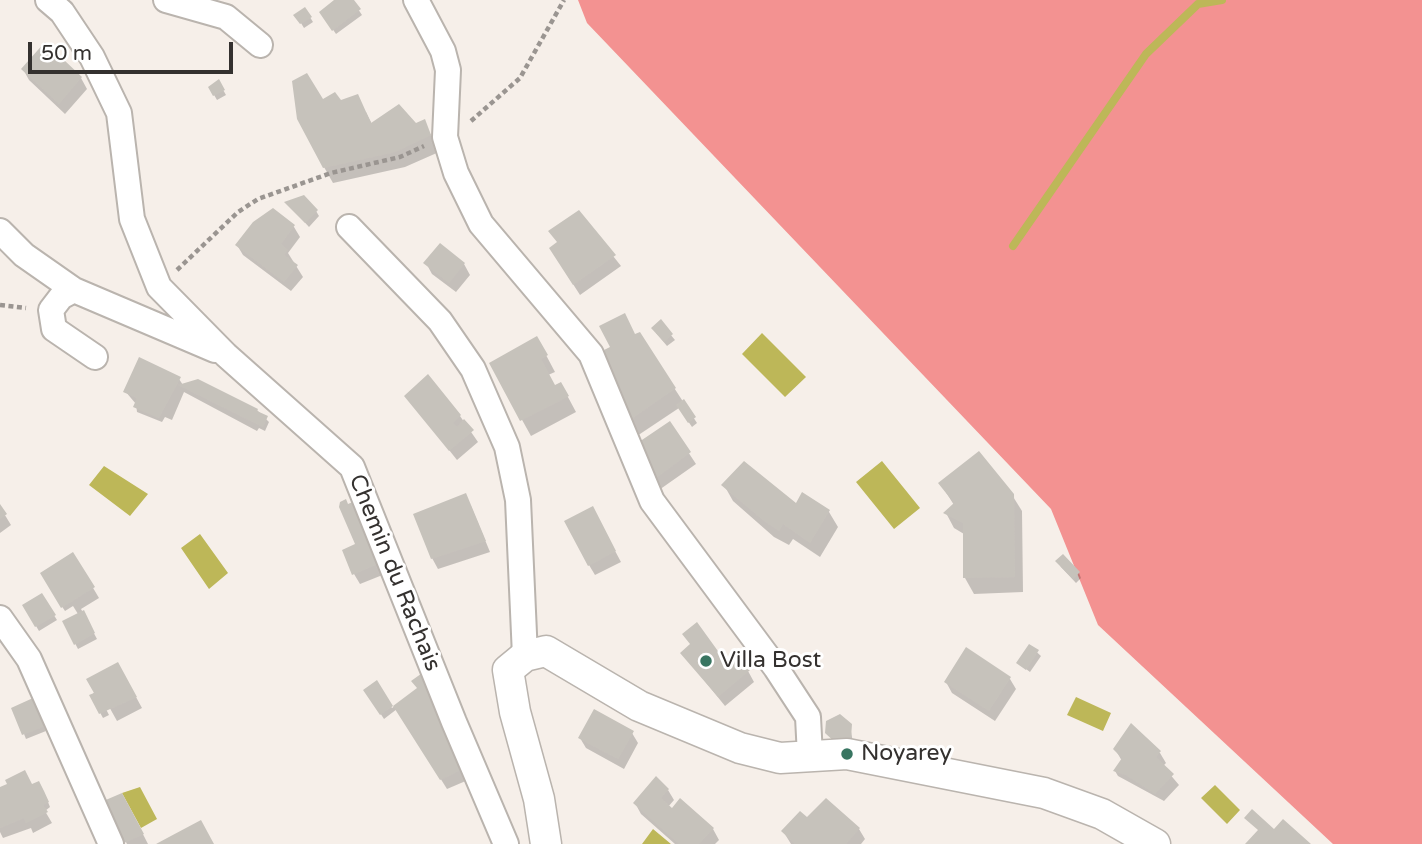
<!DOCTYPE html>
<html>
<head>
<meta charset="utf-8">
<style>
	body { margin:0 }
	#map { position:relative; width:1422px; height:844px; overflow:hidden; background:#f6efe9; font-family:"Varela Round",sans-serif }
	canvas { display:block }
	.scale { position:absolute; left:28px; top:42px; width:205px; height:32px; box-sizing:border-box; border:4px solid #34312f; border-top:0; padding-left:9px; font-size:21px; line-height:24px; white-space:nowrap; color:#34312f; -webkit-text-stroke:5px #fff; paint-order:stroke }
</style>
</head>
<body>
<div id="map">
<canvas width="1422" height="844"></canvas>
<div class="scale">50 m</div>
</div>
<script>
const c = document.querySelector('canvas').getContext('2d');
c.lineJoin = 'round';
function paint(path, color) { c.fillStyle = color; c.fill(path, 'evenodd'); }
const shape = rows => new Path2D(rows.map(r => 'M' + r).join(''));
function strokePath(path, color, width, dash) { c.strokeStyle = color; c.lineWidth = width; c.lineCap = dash ? 'butt' : 'round'; c.setLineDash(dash || []); c.stroke(path); }
function write(font, color, halo, rows, align = 'center') {
  c.font = font + ' "Varela Round",sans-serif'; c.lineWidth = 6; c.setLineDash([]); c.textBaseline = 'middle'; c.strokeStyle = halo; c.fillStyle = color; for (const [text, x, y, turn = 0] of rows) {
    c.save(); c.translate(x, y); c.rotate((+turn || 0) * Math.PI / 180); c.textAlign = isNaN(turn) ? turn : align; if (halo) c.strokeText(text, 0, 0); c.fillText(text, 0, 0); c.restore();
  }
}
const forest = shape([
	[578,0,1422,0,1422,844,1333,844,1098,625,1051,509,587,23]
]);
const water = shape([
	[762,333,806,377,785,397,742,354],
	[882,461,920,508,894,529,856,482],
	[104,466,148,494,130,516,89,485],
	[200,534,228,573,209,589,181,548],
	[1076,697,1111,713,1103,731,1067,715],
	[1215,785,1240,810,1227,824,1201,798],
	[140,787,157,819,141,828,122,793],
	[653,829,671,844,642,844]
]);
const shadow = shape([
	[335,0,352,0,362,15,336,34,321,12],
	[305,9,313,22,304,28,296,15],
	[23,69,81,78,87,89,65,114,29,80],
	[218,81,226,95,217,100,210,88],
	[323,102,366,112,372,124,415,125,424,121,439,152,405,167,333,183,324,167],
	[287,203,316,211,319,216,309,227],
	[273,210,294,227,300,237,288,253,303,277,291,291,243,255,237,245],
	[578,212,621,266,580,295,557,259,558,244],
	[440,245,464,264,470,275,456,292,432,274,426,263],
	[660,322,675,340,667,346,656,333],
	[639,334,697,423,692,427,679,408,637,436,629,421,612,347],
	[537,338,555,372,548,375,555,387,561,384,576,412,531,436,491,364],
	[179,379,183,385,257,410,269,422,265,431,259,428,257,431,184,392,172,420,165,417,162,422,137,412,136,404,125,391],
	[406,396,460,416,478,442,457,460],
	[669,423,696,464,659,490,654,480],
	[940,483,1012,495,1022,511,1023,592,974,594,965,578,964,534,954,528,946,513,954,505],
	[724,485,829,512,838,527,820,557,793,539,789,545,774,537,733,501],
	[342,503,385,574,360,584,354,574,357,545],
	[471,506,490,552,438,569,432,558],
	[0,507,11,525,0,533],
	[598,519,621,562,595,575,589,565],
	[73,554,99,598,81,609,97,639,78,649,64,622,78,614,73,606,65,611,61,605],
	[1060,566,1079,573,1081,578,1076,583],
	[41,595,57,620,39,631,24,606],
	[1030,646,1041,656,1030,672,1018,663],
	[682,653,748,671,754,682,725,706],
	[118,664,142,708,117,721,107,703,104,705,109,715,103,718,91,696],
	[1010,679,1016,689,995,721,952,693,946,682],
	[376,682,392,708,419,689,468,780,447,789,397,709,384,719,365,690],
	[35,705,46,731,26,739,24,734],
	[850,725,853,743,840,748,827,733],
	[632,733,638,743,624,769,586,748,580,738],
	[1115,749,1160,753,1166,763,1163,766,1179,785,1164,801,1118,776,1115,771,1122,761],
	[32,786,48,802,50,807,45,811,52,823,33,833,31,828,3,838,0,832,0,787],
	[668,790,674,800,668,807,713,829,719,840,715,844,675,844,641,814,635,803],
	[104,803,128,805,148,844,127,844],
	[807,820,859,829,865,839,861,844,791,844,783,831]
]);
const stream = shape([
	[1013,246,1146,54,1198,4,1222,0]
]);
const building = shape([
	[334,0,354,0,361,9,332,31,319,12],
	[305,7,312,17,300,24,293,15],
	[45,42,82,77,59,104,21,69],
	[307,73,323,99,335,92,341,100,358,94,371,123,399,104,416,123,425,119,431,135,395,152,323,168,297,119,292,81],
	[219,79,225,90,213,96,208,87],
	[304,195,318,210,305,223,284,202],
	[273,208,295,225,281,244,288,250,284,255,298,265,284,282,235,245,253,222],
	[579,210,616,255,573,285,549,248,557,242,548,231],
	[440,243,465,263,449,283,423,263],
	[625,313,635,334,640,332,676,388,627,422,604,350,610,347,599,326],
	[661,319,673,334,664,342,651,328],
	[537,336,548,355,541,359,555,385,561,382,569,396,520,421,489,363],
	[139,357,181,377,159,418,133,407,137,398,123,392],
	[428,374,461,415,453,423,457,427,464,419,474,430,449,451,404,396],
	[198,379,258,409,257,411,268,416,263,427,178,385],
	[684,399,696,417,688,423,676,405],
	[670,421,691,452,652,481,636,444],
	[979,451,1014,494,1015,577,963,578,963,523,943,513,954,503,938,483],
	[744,461,796,503,802,492,830,510,810,543,783,524,779,531,764,521,721,485],
	[466,493,486,541,431,559,413,514],
	[346,499,348,504,355,501,380,563,352,575,342,550,355,544,339,507,340,502],
	[0,504,7,514,0,519],
	[593,506,616,551,588,566,564,521],
	[73,552,95,587,61,608,40,573],
	[1063,554,1080,572,1073,579,1055,561],
	[42,593,56,615,35,627,22,605],
	[84,610,95,633,74,645,62,621],
	[697,622,728,665,738,657,750,670,718,697,680,653,690,644,682,634],
	[1029,644,1039,650,1026,670,1016,663],
	[966,647,1011,677,989,711,944,682],
	[118,662,137,697,99,714,89,695,94,693,86,679],
	[425,671,463,769,440,780,393,706,417,688,411,681],
	[377,680,393,706,380,715,363,690],
	[33,698,45,726,22,735,11,708],
	[594,709,634,731,618,759,578,738],
	[840,714,852,724,851,738,837,744,825,733,826,721],
	[1131,723,1161,751,1156,757,1174,774,1155,794,1126,775,1113,771,1122,758,1113,749],
	[25,770,32,784,39,781,44,791,49,802,43,805,48,812,26,823,24,818,0,828,0,787,7,784,5,780],
	[656,776,669,789,661,798,672,808,680,798,714,828,699,844,679,844,633,803],
	[122,793,144,834,124,843,101,802],
	[826,798,860,828,846,844,795,844,781,831,800,811,807,817],
	[1252,809,1274,829,1283,819,1311,844,1245,844,1258,830,1244,818],
	[201,820,214,844,156,844,169,837]
]);
const path = shape([
	[471,121,520,78,564,0],
	[177,270,238,212,258,199,331,173,400,157,424,146],
	[0,305,26,308]
]);
const minor = shape([
	[48,0,62,12,92,57,119,113,132,219,159,287,226,355,352,467,454,722,506,844],
	[166,0,226,17,260,45],
	[416,0,443,51,448,70,445,137,456,173,481,224,591,354,652,501,776,668,808,717,810,756],
	[349,227,440,321,473,369,507,447,518,500,525,656],
	[0,231,24,255,74,290,215,350],
	[74,290,61,297,51,310,54,329,95,357],
	[0,618,29,659,111,844]
]);
const tertiary = shape([
	[546,844,539,799,515,712,508,670,525,656,546,651,639,706,740,748,780,758,847,754,1044,793,1102,814,1155,844]
]);
const markers = [
	[706,661,7,"#387561"],
	[847,754,7,"#387561"]
];
const streetNames = [
	["Chemin du Rachais",394,573,68]
];
const poiNames = [
	["Villa Bost",720,661],
	["Noyarey",861,754]
];
paint(forest, '#f39291');
paint(water, '#bdb758');
paint(shadow, '#0003');
strokePath(stream, '#bdb758', 8);
paint(building, '#c6c2bb');
strokePath(minor, '#bab4ae', 28);
strokePath(tertiary, '#bab4ae', 33);
strokePath(path, '#9a9591', 4.5, [5, 3.5]);
strokePath(minor, '#fff', 24);
strokePath(tertiary, '#fff', 30);
for (const [x, y, r, color] of markers) { const dot = new Path2D(); dot.arc(x, y, r, 0, 2 * Math.PI); c.fillStyle = color; c.fill(dot); strokePath(dot, '#fff', 2.5); }
write('23px', '#34312f', '#fff', streetNames);
write('23px', '#34312f', '#fff', poiNames, 'left');
</script>
</body>
</html>
